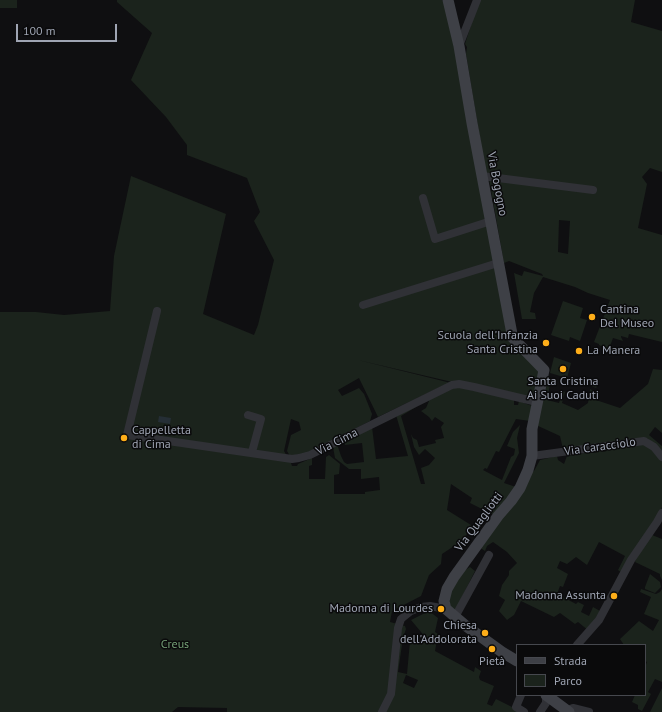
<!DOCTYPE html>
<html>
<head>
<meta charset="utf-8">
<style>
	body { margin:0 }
	#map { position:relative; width:662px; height:712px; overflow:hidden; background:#0f0f11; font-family:"PT Sans",sans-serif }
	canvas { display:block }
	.legend { position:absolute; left:516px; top:644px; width:130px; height:52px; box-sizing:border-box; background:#0a0a0b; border:1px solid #46484e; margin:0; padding:5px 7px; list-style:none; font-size:12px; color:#9fa5b3 }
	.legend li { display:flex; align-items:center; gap:8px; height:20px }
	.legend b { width:20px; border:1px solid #46484e }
	.scale { position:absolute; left:16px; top:24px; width:101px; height:18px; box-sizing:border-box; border:2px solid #9fa5b3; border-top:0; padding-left:5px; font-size:12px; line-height:14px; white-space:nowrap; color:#9fa5b3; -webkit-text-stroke:3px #0a0a0b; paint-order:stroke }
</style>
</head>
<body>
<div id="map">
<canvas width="662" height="712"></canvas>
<ul class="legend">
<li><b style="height:5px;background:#3e4046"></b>Strada</li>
<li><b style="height:11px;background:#1b231c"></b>Parco</li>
</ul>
<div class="scale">100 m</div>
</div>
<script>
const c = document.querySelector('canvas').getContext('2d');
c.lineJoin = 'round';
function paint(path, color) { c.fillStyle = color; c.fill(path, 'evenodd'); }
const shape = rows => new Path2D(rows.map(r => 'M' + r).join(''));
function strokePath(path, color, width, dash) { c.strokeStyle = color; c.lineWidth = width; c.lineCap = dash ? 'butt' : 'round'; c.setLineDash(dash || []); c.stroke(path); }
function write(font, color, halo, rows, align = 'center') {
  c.font = font + ' "PT Sans",sans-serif'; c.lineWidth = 3; c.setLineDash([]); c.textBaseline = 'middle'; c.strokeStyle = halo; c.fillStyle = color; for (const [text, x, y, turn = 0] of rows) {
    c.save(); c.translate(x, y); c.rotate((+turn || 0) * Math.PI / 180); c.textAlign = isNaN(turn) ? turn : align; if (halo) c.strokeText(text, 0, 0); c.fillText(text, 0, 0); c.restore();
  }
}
const green = shape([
	[0,0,17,0,17,8,0,8],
	[117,0,442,0,450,13,511,340,541,371,534,399,452,382,358,360,451,383,442,386,378,417,359,378,338,390,342,396,359,388,364,394,372,414,370,421,307,453,290,456,287,451,291,435,301,430,299,422,291,419,284,451,291,463,292,466,297,466,298,464,312,458,312,465,309,466,309,479,325,479,326,457,329,455,340,464,339,474,334,475,334,494,365,494,365,492,380,490,379,477,361,479,361,469,349,469,335,458,333,447,337,444,341,456,344,462,347,464,364,462,362,443,345,445,343,441,372,427,376,459,408,456,396,415,415,404,416,407,401,416,421,484,425,484,421,468,429,465,435,458,425,449,419,455,414,447,411,434,413,438,417,440,419,447,436,443,435,440,444,438,441,427,444,423,435,417,432,421,429,417,421,411,426,408,429,401,427,399,457,387,514,399,514,405,518,405,519,401,532,406,530,421,516,419,499,452,496,451,487,469,485,468,483,470,502,480,511,457,514,455,515,449,507,446,513,432,520,425,517,438,519,453,504,483,516,487,496,516,470,503,472,498,451,484,447,510,471,525,468,533,457,544,442,554,441,564,429,575,421,596,392,611,390,622,405,626,406,629,403,638,398,672,407,674,410,641,412,636,418,644,426,638,411,620,429,611,438,618,435,632,438,634,435,651,474,672,475,667,481,671,479,677,480,680,494,686,487,704,492,706,496,699,522,712,227,712,227,708,178,707,172,712,0,712,0,312,36,312,64,315,110,311,114,256,131,176,226,214,203,314,254,335,258,325,274,260,254,221,260,212,247,178,187,155,187,145,166,117,131,80,152,33,117,2],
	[406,675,418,680,414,688,403,683],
	[479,0,635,0,631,22,662,31,662,172,650,168,642,177,647,184,638,228,662,235,662,342,629,334,628,338,621,336,621,337,623,341,613,338,609,349,599,345,599,344,594,342,610,300,588,293,575,287,543,277,534,293,530,312,535,313,536,319,522,319,514,273,522,276,524,271,543,276,542,274,509,261,504,263,489,179,486,175,466,54,467,47,465,44],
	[559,220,570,221,568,254,558,252],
	[563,301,583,308,580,318,587,320,580,341,570,337,569,341,551,335],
	[554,357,571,363,567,378,550,373],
	[653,369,662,370,662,433,655,427,649,435,662,446,662,451,647,438,563,449,560,436,536,425,549,377,551,380,547,400,559,403,563,391,565,392,562,403,578,410,588,403,590,389,596,392,593,399,620,408,648,384],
	[579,378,598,385,596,388,578,381],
	[644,443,648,445,662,460,662,507,656,521,622,573,618,570,625,556,599,542,587,565,576,557,567,564,560,561,557,568,568,574,563,587,560,586,557,594,576,604,578,602,584,605,581,612,589,616,593,607,600,611,589,631,578,622,575,624,560,613,554,617,521,601,514,615,507,620,499,611,505,600,499,596,502,585,509,575,509,571,517,563,507,552,493,542,487,546,485,551,479,547,532,472,534,471,540,460,557,456,558,460,564,464,567,456],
	[652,535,662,539,662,580,660,576,660,574,635,562,636,558],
	[470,567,475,571,455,611,451,608,449,600,450,592,465,570],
	[650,574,660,582,661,587,655,593,645,589,645,587],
	[641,589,656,594,660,592,662,589,662,682,655,679,648,692,651,694,642,711,638,709,638,705,632,702,635,695,645,695,645,667,647,662,645,661,645,645,624,645,620,639,639,621,653,631,659,620,644,614,651,597,640,592],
	[662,688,662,712,650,712]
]);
const water = shape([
	[159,416,171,418,170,424,158,422]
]);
const street = shape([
	[459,46,477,0],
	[482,176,593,190],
	[423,198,435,239,491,221],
	[363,305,498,263],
	[157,311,127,435,292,459,299,458,310,455,452,385,459,384,474,387,537,402],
	[248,415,261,419,252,452],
	[532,456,644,441,654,447,662,457],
	[455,617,489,555],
	[577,645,599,620,631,560,657,522,662,513],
	[521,695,516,707,524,712],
	[568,710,573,708,589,712],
	[382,712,391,694,398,628,401,619,411,611,421,607,430,606,446,609],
	[540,712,546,703,546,695]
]);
const secondary = shape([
	[448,0,459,46,472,123,512,334,512,337,544,370,532,429,532,456,528,470,520,488,511,501,498,516,454,577,447,589,444,601,446,609,466,626,502,652,517,661],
	[546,695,569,712]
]);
const markers = [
	[592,317,4,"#feae19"],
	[546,343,4,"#feae19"],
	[579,351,4,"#feae19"],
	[563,369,4,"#feae19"],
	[124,438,4,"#feae19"],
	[614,596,4,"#feae19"],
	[441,609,4,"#feae19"],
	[485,633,4,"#feae19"],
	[492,649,4,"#feae19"]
];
const streetNames = [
	["Via Bogogno",497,184,79],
	["Via Cima",337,442,-27],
	["Via Caracciolo",600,447,-8],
	["Via Quagliotti",479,522,-53]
];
const poiNames = [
	["Cantina",600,310,"left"],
	["Del Museo",600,324,"left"],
	["Scuola dell'Infanzia",538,336],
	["Santa Cristina",538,350],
	["La Manera",587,351,"left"],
	["Santa Cristina",563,382,"center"],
	["Ai Suoi Caduti",563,396,"center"],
	["Cappelletta",132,431,"left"],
	["di Cima",132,445,"left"],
	["Madonna Assunta",606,596],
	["Madonna di Lourdes",433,609],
	["Chiesa",477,626],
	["dell'Addolorata",477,640],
	["Pietà",492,662,"center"]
];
const parkNames = [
	["Creus",175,645]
];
paint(green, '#1b231c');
paint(water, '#252e35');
strokePath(street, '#303136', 8);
strokePath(secondary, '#3e4046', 11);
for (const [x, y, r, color] of markers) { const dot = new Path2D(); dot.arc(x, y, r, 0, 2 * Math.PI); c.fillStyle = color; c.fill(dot); strokePath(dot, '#0a0a0b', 1.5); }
write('12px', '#9fa5b3', '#0a0a0b', streetNames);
write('12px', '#9fa5b3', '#0a0a0b', poiNames, 'right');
write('12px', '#749f76', '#0a0a0b', parkNames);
</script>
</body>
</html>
